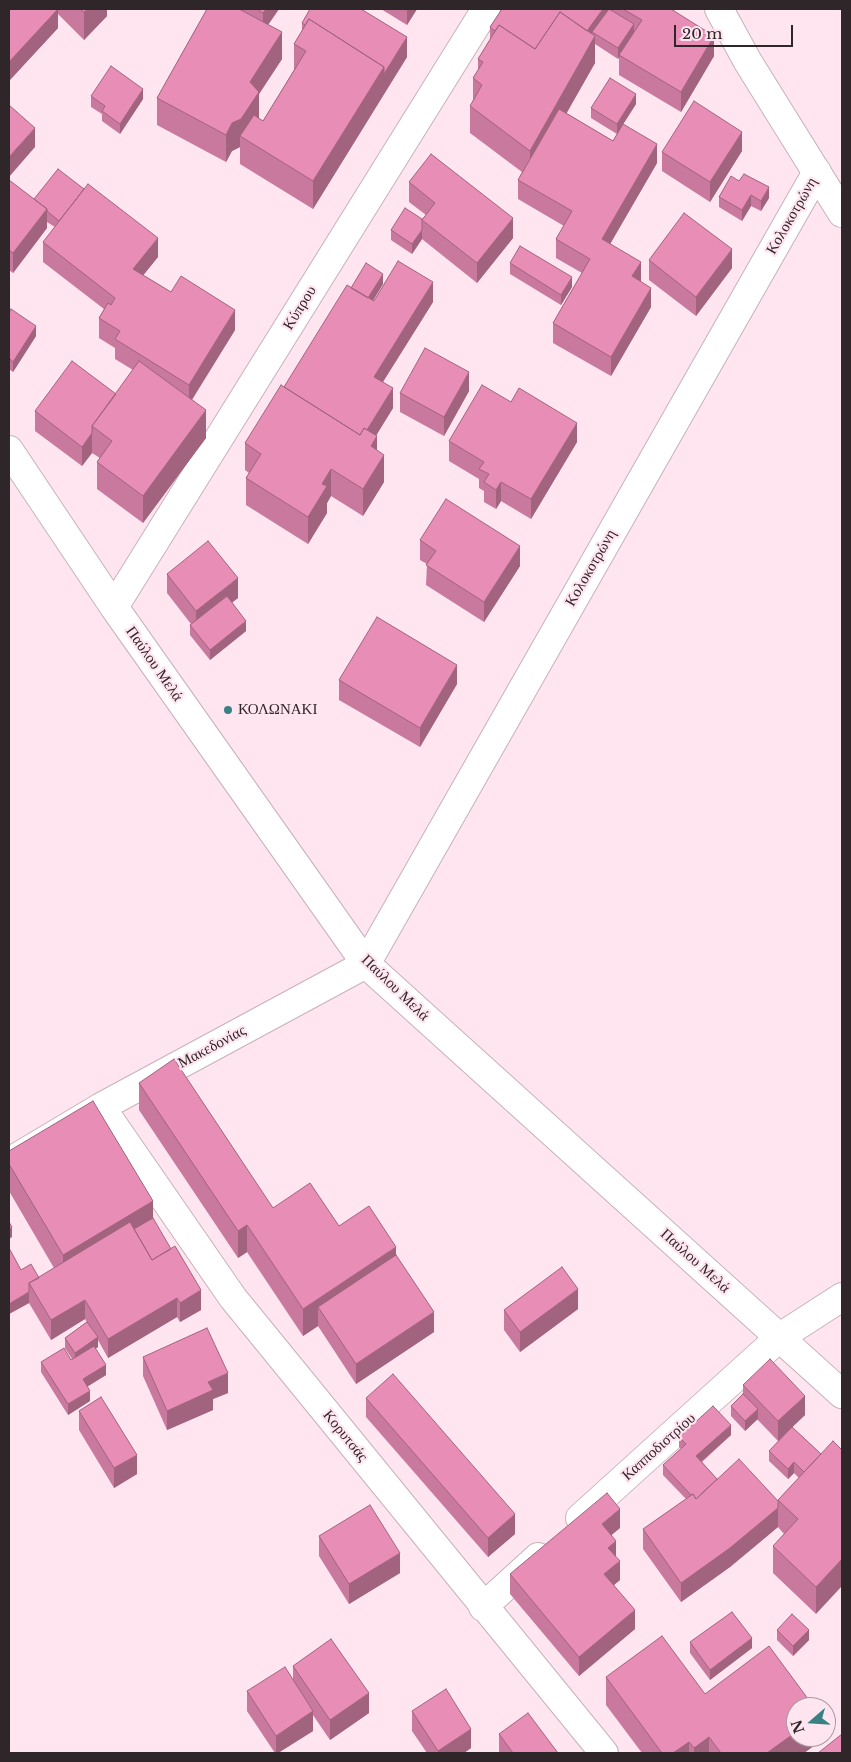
<!DOCTYPE html>
<html>
<head>
<meta charset="utf-8">
<style>
	body { margin:0 }
	#map { position:relative; width:851px; height:1762px; overflow:hidden; background:#fee5ef; font-family:"Libre Baskerville",serif }
	canvas { display:block }
	.frame { position:absolute; inset:0; border:10px solid #2f262a; pointer-events:none }
	.north { position:absolute; left:786px; top:1697px; width:50px; height:50px; box-sizing:border-box; background:#fee5ef; border:1px solid #ab99a0; border-radius:50%; rotate:251deg; font-size:14px; font-weight:700; line-height:20px; text-align:center; color:#2f262a }
	.north::after { content:''; display:block; margin:auto; width:18px; height:22px; background:#398183; clip-path:polygon(50% 0,100% 100%,50% 72%,0 100%) }
	.scale { position:absolute; left:674px; top:25px; width:119px; height:22px; box-sizing:border-box; border:2px solid #2f262a; border-top:0; padding-left:6px; font-size:15px; line-height:18px; white-space:nowrap; color:#2f262a; -webkit-text-stroke:4px #fee5ef; paint-order:stroke }
</style>
</head>
<body>
<div id="map">
<canvas width="851" height="1762"></canvas>
<div class="frame"></div>
<div class="north">N</div>
<div class="scale">20 m</div>
</div>
<script>
const c = document.querySelector('canvas').getContext('2d');
c.lineJoin = 'round';
const shape = rows => new Path2D(rows.map(r => 'M' + r).join(''));
function strokePath(path, color, width, dash) { c.strokeStyle = color; c.lineWidth = width; c.lineCap = dash ? 'butt' : 'round'; c.setLineDash(dash || []); c.stroke(path); }
function paint(path, color) { c.fillStyle = color; c.fill(path, 'evenodd'); }
function write(font, color, halo, rows, align = 'center') {
  c.font = font + ' "Libre Baskerville",serif'; c.lineWidth = 4.5; c.setLineDash([]); c.textBaseline = 'middle'; c.strokeStyle = halo; c.fillStyle = color; for (const [text, x, y, turn = 0] of rows) {
    c.save(); c.translate(x, y); c.rotate((+turn || 0) * Math.PI / 180); c.textAlign = isNaN(turn) ? turn : align; if (halo) c.strokeText(text, 0, 0); c.fillText(text, 0, 0); c.restore();
  }
}
const street = shape([
	[9,450,114,607,366,964,842,1394],
	[114,607,486,9],
	[101,1107,233,1298,604,1753],
	[9,1162,101,1107,366,964,817,172],
	[580,1518,780,1337,842,1297],
	[483,1607,538,1557]
]);
const secondary = shape([
	[719,9,748,62,842,213]
]);
const wall = shape([
	[9,9,107,9,107,16,84,40,58,14,58,28,9,81],
	[207,9,279,9,268,25,282,59,259,94,259,119,263,121,294,70,294,44,302,31,302,23,407,57,313,209,240,164,240,147,232,151,226,162,157,125,157,98],
	[381,9,417,9,407,25],
	[502,9,671,9,714,56,681,112,619,75,619,57,618,59,595,44,595,63,566,113,613,141,617,134,591,118,591,108,636,104,623,124,657,163,610,244,640,281,651,307,611,376,553,343,553,323,582,273,556,258,556,239,564,226,518,199,518,180,522,172,470,133,470,106,473,102,473,78,478,70,478,59,490,39,490,27],
	[91,96,143,99,120,134,102,121,102,114,91,107],
	[742,151,710,202,662,171,662,152],
	[9,180,34,199,84,190,158,257,143,275,171,292,235,330,192,400,206,438,143,523,97,489,97,462,100,458,92,453,82,466,35,431,35,411,116,394,133,370,115,359,115,348,99,338,99,318,104,309,43,262,43,242,55,227,47,222,47,228,13,273,9,270],
	[739,181,769,198,761,211,751,206,742,221,719,207,719,197],
	[409,182,513,238,477,283,422,239,412,254,391,240,391,230,422,219,426,215,409,202],
	[649,260,732,268,696,316,649,280],
	[510,263,572,287,561,305,510,274],
	[383,284,373,301,374,301,433,302,383,382,393,408,376,435,377,450,384,482,363,516,331,496,327,503,327,513,308,544,246,505,246,478,249,473,245,470,245,443,284,387,351,288],
	[9,313,36,336,13,372,9,369],
	[469,391,444,436,400,412,400,393],
	[449,441,577,442,531,519,501,501,496,509,484,502,484,491,479,488,479,479,449,461],
	[420,540,520,566,484,622,426,585,427,564,420,560],
	[167,574,238,598,232,602,246,631,210,660,190,635,190,625,191,624,167,593],
	[339,680,457,684,420,747,339,700],
	[139,1083,273,1208,339,1226,396,1255,434,1332,356,1384,318,1326,303,1336,247,1252,238,1258,139,1110],
	[9,1151,153,1218,201,1310,180,1322,177,1317,108,1358,98,1340,98,1347,95,1349,106,1375,87,1387,90,1401,68,1415,41,1372,41,1362,71,1360,72,1359,65,1348,65,1338,87,1322,85,1319,51,1340,29,1303,9,1314,9,1248,21,1270,39,1277,54,1268,9,1191],
	[578,1309,520,1352,504,1330,504,1310],
	[143,1357,228,1393,213,1399,213,1410,167,1430,143,1376],
	[743,1385,805,1415,792,1427,821,1454,816,1614,773,1573,773,1546,784,1534,778,1527,730,1567,681,1602,643,1549,643,1529,686,1499,663,1475,663,1465,681,1449,679,1447,679,1437,731,1435,702,1462,717,1479,778,1501,778,1500,799,1478,794,1473,788,1479,769,1461,769,1451,787,1432,778,1441,757,1419,745,1431,731,1416,731,1406,743,1394],
	[366,1398,515,1534,488,1557,366,1417],
	[79,1411,137,1474,114,1488,79,1430],
	[620,1528,611,1535,620,1580,614,1585,635,1629,579,1676,510,1594,510,1574],
	[319,1536,400,1573,349,1604,319,1556],
	[777,1630,809,1640,793,1656,777,1640],
	[690,1642,752,1648,710,1680,690,1653],
	[293,1666,369,1713,330,1740,313,1715,313,1731,278,1753,275,1753,247,1711,247,1691,293,1679],
	[606,1677,705,1694,819,1737,819,1742,804,1753,642,1753,606,1705],
	[412,1711,471,1748,464,1753,427,1753,412,1731],
	[499,1734,558,1753,499,1753]
]);
const shadedWall = shape([
	[58,9,58,28,9,81,9,62],
	[88,9,107,9,107,16,84,40,84,12],
	[266,9,279,9,263,32,263,13],
	[407,9,417,9,407,25],
	[603,9,609,9,609,20,592,32,592,40,595,36,595,63,530,178,530,151,584,35],
	[634,24,634,34,618,59,618,48],
	[282,32,282,59,259,94,259,119,240,136,240,147,232,151,226,162,226,135,250,82],
	[714,36,714,56,681,112,681,92],
	[407,37,407,57,313,209,313,181,384,67],
	[143,89,143,99,120,134,120,124],
	[636,94,636,104,617,134,617,124],
	[35,128,35,147,9,177,9,157],
	[742,132,742,151,710,202,710,182],
	[657,144,657,163,602,258,602,239],
	[769,187,769,198,761,211,761,201],
	[751,195,751,206,742,221,742,210],
	[47,209,47,228,13,273,13,253],
	[513,218,513,238,477,283,477,263],
	[422,230,422,239,412,254,412,244],
	[158,238,158,257,133,288,133,269],
	[732,249,732,268,696,316,696,297],
	[641,262,641,281,632,296,632,276],
	[383,274,383,284,364,315,364,305],
	[572,277,572,287,561,305,561,295],
	[433,282,433,302,374,396,374,377],
	[651,288,651,307,611,376,611,357],
	[235,310,235,330,189,404,189,385],
	[36,326,36,336,13,372,13,362],
	[469,372,469,391,444,436,444,417],
	[393,388,393,408,360,462,360,442],
	[206,410,206,438,143,523,143,496],
	[577,423,577,442,531,519,531,499],
	[92,433,92,453,82,466,82,447],
	[377,436,377,463,371,446],
	[384,455,384,482,363,516,363,489],
	[331,469,331,496,327,503,327,513,308,544,308,517,322,484],
	[501,482,501,501,496,509,496,490],
	[520,546,520,566,484,622,484,602],
	[238,578,238,598,196,631,196,611],
	[246,621,246,631,210,660,210,650],
	[457,665,457,684,420,747,420,728],
	[153,1201,153,1228,63,1282,63,1255],
	[247,1225,247,1252,238,1258,238,1231],
	[12,1227,12,1237,9,1239,9,1229],
	[396,1247,396,1274,318,1307,318,1326,303,1336,303,1309],
	[578,1289,578,1309,520,1352,520,1332],
	[201,1290,201,1310,180,1322,180,1303],
	[29,1292,29,1303,9,1314,9,1304],
	[177,1298,177,1317,108,1358,108,1339],
	[85,1300,85,1319,51,1340,51,1320],
	[434,1312,434,1332,356,1384,356,1364],
	[98,1337,98,1347,75,1363,75,1353],
	[106,1365,106,1375,83,1389,83,1379],
	[228,1373,228,1393,213,1399,213,1410,167,1430,167,1411,208,1382],
	[90,1391,90,1401,68,1415,68,1404],
	[805,1396,805,1415,778,1441,778,1421],
	[758,1409,758,1419,745,1431,745,1421],
	[731,1425,731,1435,696,1466,696,1456],
	[137,1455,137,1474,114,1488,114,1468],
	[794,1462,794,1473,788,1479,788,1469],
	[778,1508,778,1527,730,1567,681,1602,681,1583],
	[620,1509,620,1528,602,1543,602,1524],
	[515,1514,515,1534,488,1557,488,1538],
	[616,1541,616,1560,608,1548],
	[400,1553,400,1573,349,1604,349,1584],
	[842,1559,842,1586,816,1614,816,1587],
	[620,1561,620,1580,604,1593,604,1574],
	[635,1610,635,1629,579,1676,579,1657],
	[809,1630,809,1640,793,1656,793,1646],
	[752,1638,752,1648,710,1680,710,1670],
	[369,1693,369,1713,330,1740,330,1720],
	[313,1711,313,1731,278,1753,276,1753,276,1736],
	[471,1729,471,1748,464,1753,438,1753,438,1751],
	[796,1732,796,1737,819,1737,819,1742,804,1753,767,1753],
	[709,1737,709,1753,694,1753,694,1748],
	[689,1742,689,1753,673,1753]
]);
const building = shape([
	[9,9,58,9,9,62,9,9],
	[80,9,88,9,84,12,80,9],
	[207,9,239,9,282,32,250,82,259,92,241,119,232,123,226,135,157,98,207,9],
	[257,9,266,9,263,13,257,9],
	[310,9,361,9,407,37,384,74,384,67,309,19,305,25,302,23,310,9],
	[502,9,603,9,587,31,560,12,535,49,499,25,495,31,490,27,502,9],
	[609,9,634,24,618,48,592,32,609,9],
	[623,9,671,9,714,36,681,92,619,55,642,20,623,9],
	[560,12,595,36,530,151,470,106,482,85,473,78,483,62,478,59,499,25,535,49,560,12],
	[309,19,384,67,313,181,240,136,254,115,263,121,306,51,294,44,309,19],
	[111,66,143,89,120,124,102,111,105,106,91,96,111,66],
	[610,78,636,94,617,124,591,108,610,78],
	[694,101,742,132,710,182,662,152,694,101],
	[9,105,35,128,9,157,9,105],
	[559,109,613,141,623,124,657,144,602,239,641,262,632,276,651,288,611,357,553,323,590,259,556,239,572,211,518,180,559,109],
	[431,154,513,218,477,263,422,220,435,203,409,182,431,154],
	[58,169,84,189,59,221,47,211,47,209,34,199,58,169],
	[744,174,769,187,761,201,751,195,742,210,719,197,731,176,739,181,744,174],
	[9,180,47,209,13,253,9,250,9,180],
	[88,184,158,238,133,269,171,292,181,276,235,310,189,385,115,339,120,331,99,318,108,303,111,305,115,298,43,242,88,184],
	[405,208,422,219,422,230,412,244,391,230,405,208],
	[684,213,732,249,696,297,649,260,684,213],
	[520,246,572,277,561,295,510,263,520,246],
	[398,261,433,282,374,377,393,388,367,430,364,428,360,435,284,387,347,285,374,301,398,261],
	[366,263,383,274,368,298,351,288,366,263],
	[11,309,36,326,13,362,9,358,9,313,11,309],
	[425,348,469,372,444,417,400,393,425,348],
	[72,361,116,394,92,426,92,433,82,447,35,411,72,361],
	[139,361,206,410,143,496,97,462,112,441,92,426,139,361],
	[281,385,360,435,364,428,377,436,371,446,384,455,363,489,331,469,322,484,327,486,308,517,246,478,261,454,245,443,281,385],
	[482,385,511,402,519,388,577,423,531,499,501,482,496,490,484,482,489,474,479,469,484,462,449,441,482,385],
	[446,499,520,546,484,602,426,565,436,551,420,540,446,499],
	[208,541,238,578,196,611,167,574,208,541],
	[227,596,246,621,210,650,190,625,227,596],
	[377,617,457,665,420,728,339,680,377,617],
	[174,1059,273,1208,310,1183,339,1226,369,1206,396,1247,303,1309,247,1225,238,1231,139,1083,174,1059],
	[93,1101,153,1201,63,1255,9,1164,9,1151,93,1101],
	[153,1218,171,1249,152,1260,134,1229,153,1218],
	[9,1222,12,1227,9,1229,9,1222],
	[130,1222,152,1260,175,1246,201,1290,180,1303,177,1298,108,1339,85,1300,51,1320,29,1283,130,1222],
	[9,1248,21,1270,31,1264,39,1278,29,1283,29,1292,9,1304,9,1248],
	[396,1255,434,1312,356,1364,318,1307,396,1255],
	[562,1267,578,1289,520,1332,504,1310,562,1267],
	[87,1322,98,1337,75,1353,65,1338,87,1322],
	[207,1328,228,1373,208,1382,213,1390,167,1411,143,1357,207,1328],
	[94,1346,106,1365,83,1379,90,1391,68,1404,41,1362,64,1348,71,1360,94,1346],
	[770,1359,805,1396,778,1421,743,1385,770,1359],
	[393,1374,515,1514,488,1538,366,1398,393,1374],
	[743,1394,758,1409,745,1421,731,1406,743,1394],
	[101,1397,137,1455,114,1468,79,1411,101,1397],
	[713,1406,731,1425,696,1456,717,1479,696,1499,693,1494,691,1495,663,1465,686,1444,679,1437,713,1406],
	[792,1427,821,1454,804,1472,794,1462,788,1469,769,1451,792,1427],
	[833,1441,842,1450,842,1559,816,1587,773,1546,798,1519,778,1500,833,1441],
	[739,1459,778,1501,778,1508,730,1548,681,1583,643,1529,693,1494,696,1499,739,1459],
	[607,1493,620,1509,602,1524,616,1541,608,1548,620,1561,604,1574,635,1610,579,1657,510,1574,607,1493],
	[370,1505,400,1553,349,1584,319,1536,370,1505],
	[732,1612,752,1638,710,1670,690,1642,732,1612],
	[792,1614,809,1630,793,1646,777,1630,792,1614],
	[662,1636,705,1694,769,1646,814,1707,796,1707,796,1732,767,1753,721,1753,709,1737,694,1748,689,1742,673,1753,662,1753,606,1677,662,1636],
	[331,1639,369,1693,330,1720,293,1666,331,1639],
	[285,1667,313,1711,276,1736,247,1691,285,1667],
	[446,1689,471,1729,438,1751,412,1711,446,1689],
	[528,1713,558,1753,513,1753,499,1734,528,1713],
	[842,1734,842,1753,818,1753,842,1734]
]);
const markers = [
	[228,710,5,"#398183"]
];
const streetNames = [
	["Κολοκοτρώνη",792,216,-60],
	["Κύπρου",300,308,-58],
	["Κολοκοτρώνη",591,568,-60],
	["Παύλου Μελά",154,664,55],
	["Παύλου Μελά",395,988,44],
	["Μακεδονίας",212,1047,-28],
	["Παύλου Μελά",695,1261,42],
	["Κορυτσάς",345,1436,51],
	["Καπποδιστρίου",659,1447,-42]
];
const poiNames = [
	["ΚΟΛΩΝΑΚΙ",238,710]
];
strokePath(street, '#c8b1ba', 30);
strokePath(secondary, '#c8b1ba', 30);
strokePath(street, '#fff', 28);
strokePath(secondary, '#fff', 28);
paint(wall, '#c8799d');
paint(shadedWall, '#a2637f');
paint(building, '#e88db6');
strokePath(building, '#a2637f', 1);
for (const [x, y, r, color] of markers) { const dot = new Path2D(); dot.arc(x, y, r, 0, 2 * Math.PI); c.fillStyle = color; c.fill(dot); strokePath(dot, '#fee5ef', 2); }
write('15px', '#2f262a', '#fee5ef', streetNames);
write('15px', '#2f262a', '#fee5ef', poiNames, 'left');
</script>
</body>
</html>
